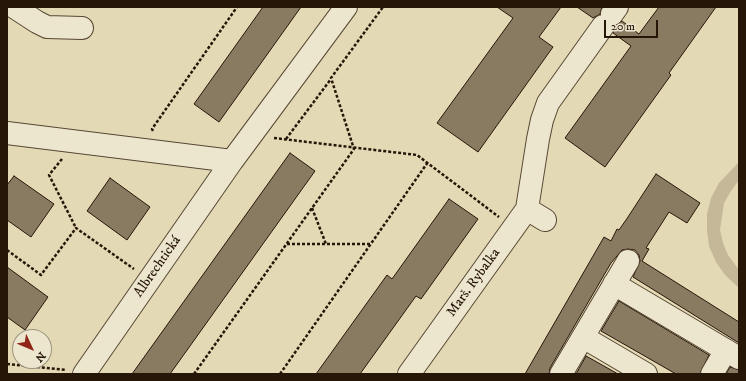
<!DOCTYPE html>
<html>
<head>
<meta charset="utf-8">
<style>
	body { margin:0 }
	#map { position:relative; width:746px; height:381px; overflow:hidden; background:#e4d9b5; font-family:"IM FELL DW Pica",serif }
	canvas { display:block }
	.frame { position:absolute; inset:0; border:8px solid #261608; pointer-events:none }
	.north { position:absolute; left:12px; top:329px; width:40px; height:40px; box-sizing:border-box; background:#ede6cf; border:1px solid #9d937f; border-radius:50%; rotate:134deg; font-size:11px; font-weight:700; line-height:16px; text-align:center; color:#261608 }
	.north::after { content:''; display:block; margin:auto; width:14px; height:18px; background:#8f2418; clip-path:polygon(50% 0,100% 100%,50% 72%,0 100%) }
	.scale { position:absolute; left:604px; top:20px; width:54px; height:18px; box-sizing:border-box; border:2px solid #261608; border-top:0; padding-left:5px; font-size:12px; line-height:14px; white-space:nowrap; color:#261608; -webkit-text-stroke:3px #ede6cf; paint-order:stroke }
</style>
</head>
<body>
<div id="map">
<canvas width="746" height="381"></canvas>
<div class="frame"></div>
<div class="north">N</div>
<div class="scale">20 m</div>
</div>
<script>
const c = document.querySelector('canvas').getContext('2d');
c.lineJoin = 'round';
function paint(path, color) { c.fillStyle = color; c.fill(path, 'evenodd'); }
const shape = rows => new Path2D(rows.map(r => 'M' + r).join(''));
function strokePath(path, color, width, dash) { c.strokeStyle = color; c.lineWidth = width; c.lineCap = dash ? 'butt' : 'round'; c.setLineDash(dash || []); c.stroke(path); }
function write(font, color, halo, rows, align = 'center') {
  c.font = font + ' "IM FELL DW Pica",serif'; c.lineWidth = 3; c.setLineDash([]); c.textBaseline = 'middle'; c.strokeStyle = halo; c.fillStyle = color; for (const [text, x, y, turn = 0] of rows) {
    c.save(); c.translate(x, y); c.rotate((+turn || 0) * Math.PI / 180); c.textAlign = isNaN(turn) ? turn : align; if (halo) c.strokeText(text, 0, 0); c.fillText(text, 0, 0); c.restore();
  }
}
const green = shape([
	[739,162,739,180,731,191,724,203,720,230,723,243,728,255,739,270,739,288,725,275,716,262,709,246,707,230,707,214,711,198,719,183]
]);
const building = shape([
	[263,7,301,7,219,122,194,104,263,7],
	[497,7,561,7,539,37,553,47,478,152,437,123,513,18,497,7],
	[577,7,602,7,600,14,593,18,577,7],
	[659,7,716,7,669,73,671,75,605,167,565,138,631,46,613,33,615,26,622,21,639,34,659,7],
	[290,153,315,171,170,374,132,374,290,153],
	[656,174,700,203,687,223,669,212,646,248,649,249,642,261,739,322,739,343,633,277,640,261,639,255,635,250,628,249,622,250,611,263,550,368,549,374,525,374,604,237,611,241,617,229,619,230,628,217,656,174],
	[14,176,54,204,31,237,7,220,7,185,14,176],
	[110,178,150,207,127,240,87,211,110,178],
	[449,199,478,219,421,299,416,296,360,374,316,374,387,275,392,279,449,199],
	[7,267,48,297,25,330,7,317,7,267],
	[619,301,709,355,700,374,676,374,601,331,619,301],
	[586,356,595,361,618,374,576,374,586,356],
	[730,367,739,370,739,374,726,374,730,367]
]);
const path = shape([
	[153,131,152,129,237,7],
	[274,138,417,155,499,217],
	[286,139,331,79],
	[62,159,49,175,76,228],
	[312,208,326,244],
	[287,244,370,244],
	[7,250,41,275,76,228,134,269],
	[7,364,66,370],
	[194,374,354,149,331,78,383,7],
	[280,374,428,162]
]);
const minor = shape([
	[14,7,37,22,47,27,82,28],
	[612,14,617,7],
	[7,133,232,161],
	[527,209,538,139,542,120,548,103,603,26],
	[614,284,739,358],
	[583,337,646,374],
	[84,374,232,161,346,7],
	[409,374,527,209,545,220],
	[561,374,628,261],
	[712,374,726,350]
]);
const streetNames = [
	["Albrechtická",158,267,-55],
	["Marš. Rybalka",474,283,-54]
];
paint(green, '#c4b898');
paint(building, '#897b62');
strokePath(building, '#261608', 1);
strokePath(minor, '#564733', 24);
strokePath(path, '#261608', 2.5, [3, 2]);
strokePath(minor, '#ede6cf', 22);
write('14px', '#261608', '#ede6cf', streetNames);
</script>
</body>
</html>
